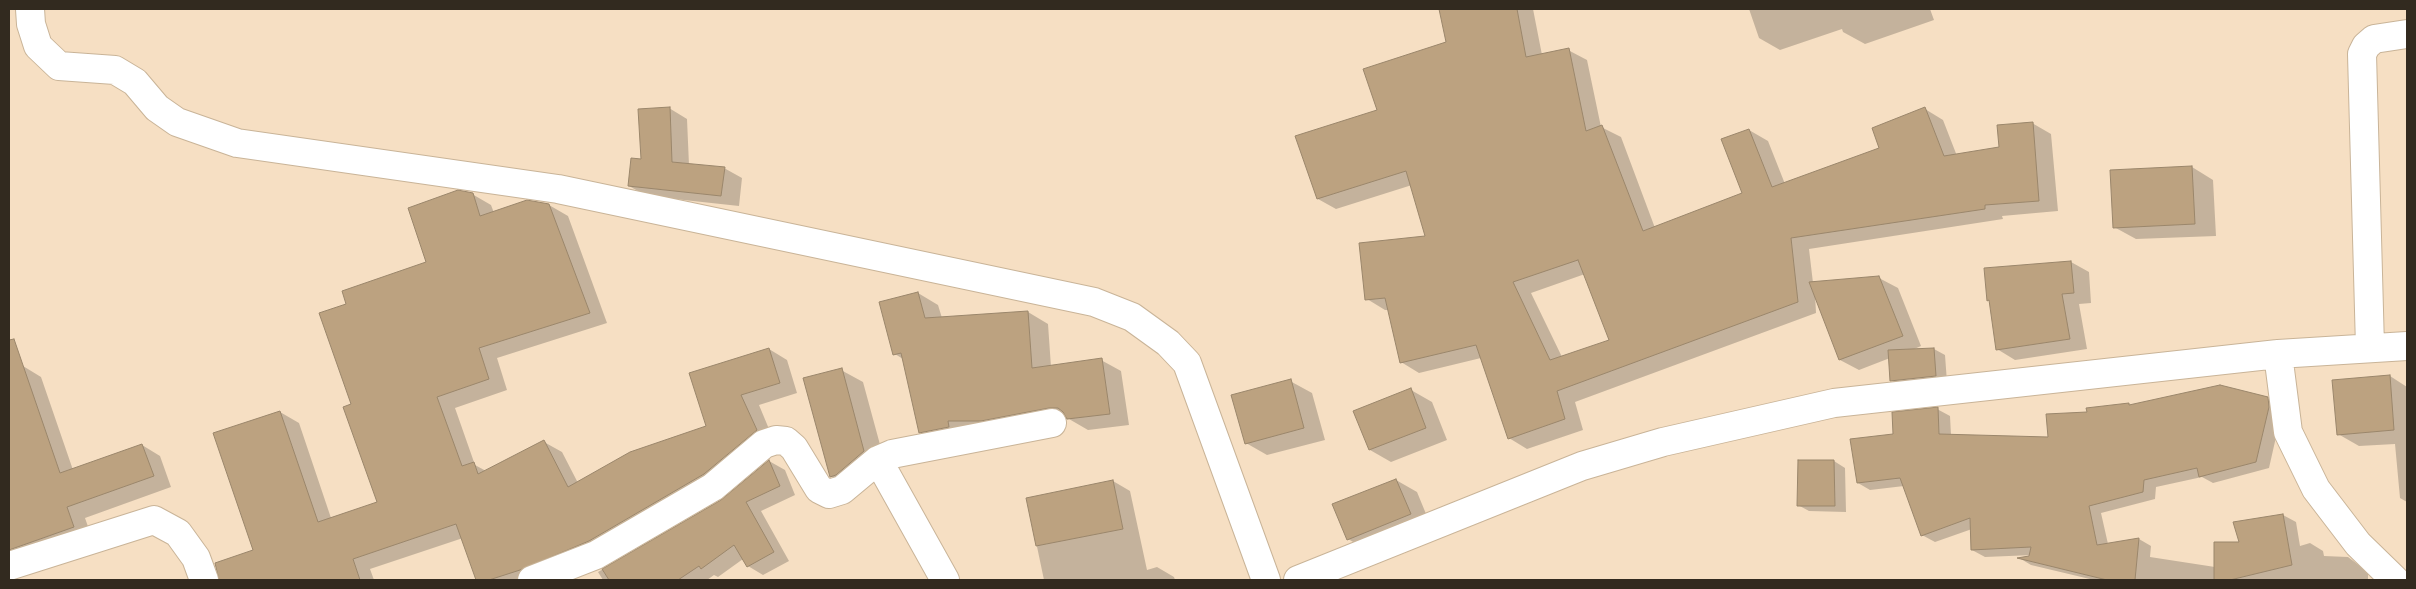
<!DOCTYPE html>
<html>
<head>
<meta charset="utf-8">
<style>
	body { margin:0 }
	#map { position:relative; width:2416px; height:589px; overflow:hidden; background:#f6dfc3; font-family:Literata,serif }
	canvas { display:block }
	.frame { position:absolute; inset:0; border:10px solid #322a1f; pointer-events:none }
</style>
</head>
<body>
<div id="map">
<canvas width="2416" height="589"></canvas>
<div class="frame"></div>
</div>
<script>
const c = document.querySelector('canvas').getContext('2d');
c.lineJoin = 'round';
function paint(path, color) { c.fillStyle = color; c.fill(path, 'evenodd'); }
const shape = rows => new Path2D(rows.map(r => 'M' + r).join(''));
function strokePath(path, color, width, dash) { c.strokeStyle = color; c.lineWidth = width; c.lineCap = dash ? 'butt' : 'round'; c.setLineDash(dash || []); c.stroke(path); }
const shadow = shape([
	[1441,9,1533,9,1542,55,1568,50,1587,60,1601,127,1621,137,1655,228,1744,194,1749,130,1768,141,1785,184,1881,148,1925,109,1943,120,1957,156,2000,148,2032,123,2051,134,2058,211,2002,216,2003,219,1809,249,1813,283,1879,278,1898,288,1921,346,1912,350,1934,349,1945,355,1947,382,1902,387,1891,380,1890,358,1859,370,1840,360,1815,293,1816,313,1575,402,1583,430,1527,449,1509,438,1481,358,1419,373,1401,362,1389,310,1385,310,1367,299,1426,237,1412,185,1336,209,1318,199,1379,111,1447,43],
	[1585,274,1611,341,1562,357,1531,293],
	[1749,9,1930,9,1934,20,1865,44,1843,32,1842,29,1780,50,1759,38],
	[669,108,687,119,689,165,724,168,742,178,739,206,647,196,629,186],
	[2192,167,2213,180,2216,236,2136,239,2114,227],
	[472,194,491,205,494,213,549,205,568,216,607,323,497,358,507,390,455,408,475,465,486,471,544,442,562,452,578,483,708,427,769,349,787,360,797,393,759,405,774,441,539,580,478,580,463,538,370,569,374,580,244,580,236,557,255,551,280,412,299,423,331,518,378,503,353,405,348,305,428,263],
	[2071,262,2089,272,2091,303,2079,304,2087,349,2015,360,1997,349,1990,301,1988,300,1985,269],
	[918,293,938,305,942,318,1028,312,1048,324,1051,367,1101,360,1121,371,1129,425,1088,430,1069,419,940,444,920,432,903,359,895,354],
	[23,366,41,377,73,470,142,445,160,456,171,487,85,518,92,538,9,569,9,371],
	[841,370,863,382,885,463,852,488,831,476],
	[2390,376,2407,387,2407,502,2400,498,2395,444,2359,446,2338,434],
	[1290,381,1312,393,1325,440,1267,455,1246,443],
	[1411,390,1432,402,1447,440,1391,462,1370,450],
	[2267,398,2280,405,2281,415,2269,468,2213,483,2202,477,2156,487,2155,499,2101,513,2108,544,2139,539,2151,546,2150,557,2215,567,2241,543,2283,515,2296,522,2300,546,2310,543,2323,551,2324,556,2348,557,2368,572,2368,580,2094,580,2031,565,2021,559,2033,555,1985,557,1972,550,1972,529,1935,542,1922,535,1904,486,1870,490,1858,483,1894,435,1937,409,1950,416,1951,435,2049,438,2088,413,2128,404,2132,406],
	[769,461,785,470,795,495,761,511,789,561,763,575,748,566,743,559,718,577,714,575,707,580,603,580,598,572,722,501],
	[1799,461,1834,461,1845,468,1846,512,1809,511,1798,505],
	[1396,480,1417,492,1431,526,1369,551,1348,539],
	[1113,481,1130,491,1147,570,1157,567,1174,577,1175,580,1044,580,1027,499]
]);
const building = shape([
	[1439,9,1517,9,1526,57,1569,48,1586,131,1602,125,1643,231,1742,193,1721,139,1749,129,1772,187,1879,148,1872,128,1925,107,1944,156,1999,147,1997,125,2033,122,2039,201,1985,205,1985,209,1791,238,1798,302,1557,391,1565,419,1508,439,1476,345,1400,363,1385,298,1365,300,1359,243,1425,236,1406,171,1317,199,1295,136,1377,110,1363,69,1446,42,1439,9],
	[1578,260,1609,340,1550,360,1513,282,1578,260],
	[670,107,672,162,725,167,721,196,628,186,631,158,641,159,638,109,670,107],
	[2192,166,2195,224,2113,228,2110,170,2192,166],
	[458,190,473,193,480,216,527,200,549,204,590,313,479,348,489,379,437,397,462,466,474,462,478,474,544,440,568,487,630,452,706,426,689,373,769,348,780,383,741,395,757,430,704,474,589,541,520,570,489,580,476,580,456,524,353,559,360,580,219,580,215,563,253,550,213,433,280,411,318,522,377,502,343,407,351,404,319,313,346,304,342,291,426,262,408,208,458,190],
	[2071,261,2074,293,2062,294,2070,339,1996,350,1989,300,1987,301,1984,268,2071,261],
	[1879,276,1903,336,1839,360,1809,282,1879,276],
	[918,292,925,318,1028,311,1032,368,1102,358,1110,414,1067,419,1063,412,1058,408,1049,408,981,421,948,421,949,427,919,433,901,353,893,355,879,302,918,292],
	[14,339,60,473,142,444,154,476,67,507,74,527,9,550,9,340,14,339],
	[1934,348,1936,376,1890,381,1888,350,1934,348],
	[842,368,864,451,836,475,830,477,803,378,842,368],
	[2390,375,2394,430,2337,435,2332,380,2390,375],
	[1291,379,1304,428,1245,444,1231,395,1291,379],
	[2220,385,2268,397,2269,407,2256,462,2199,477,2197,468,2144,480,2143,492,2089,506,2097,545,2139,538,2135,580,2107,580,2017,558,2029,556,2031,547,1971,550,1970,518,1921,536,1900,478,1857,483,1850,439,1893,434,1892,412,1938,407,1939,434,2048,437,2046,414,2087,412,2086,408,2129,403,2129,405,2220,385],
	[1411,388,1426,428,1369,450,1353,411,1411,388],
	[769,460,780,486,746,502,774,552,747,567,734,545,701,569,699,566,678,580,609,580,602,569,721,500,769,460],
	[1798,460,1834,460,1835,506,1797,506,1798,460],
	[1396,479,1411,514,1347,540,1332,504,1396,479],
	[1113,480,1123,529,1036,546,1026,498,1113,480],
	[2283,514,2292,565,2230,580,2214,580,2214,542,2239,542,2233,522,2283,514]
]);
const minor = shape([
	[30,9,31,24,38,46,59,66,115,70,135,82,157,108,177,122,237,143,558,189,1094,302,1132,317,1168,343,1187,363,1266,580],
	[2370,347,2362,54,2366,46,2374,39,2407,34],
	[2278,354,2288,432,2316,489,2358,544,2395,580],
	[878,460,945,580],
	[9,566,154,520,178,533,196,558,204,580],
	[532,580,596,555,713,487,764,444,776,440,786,441,794,448,819,489,829,494,842,490,878,460,892,454,1052,423],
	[1298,580,1582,466,1663,442,1834,403,2278,354,2407,346]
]);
paint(shadow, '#0003');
paint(building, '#bca280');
strokePath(building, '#9a866b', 1);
strokePath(minor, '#c9b498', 30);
strokePath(minor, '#fff', 28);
</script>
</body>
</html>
